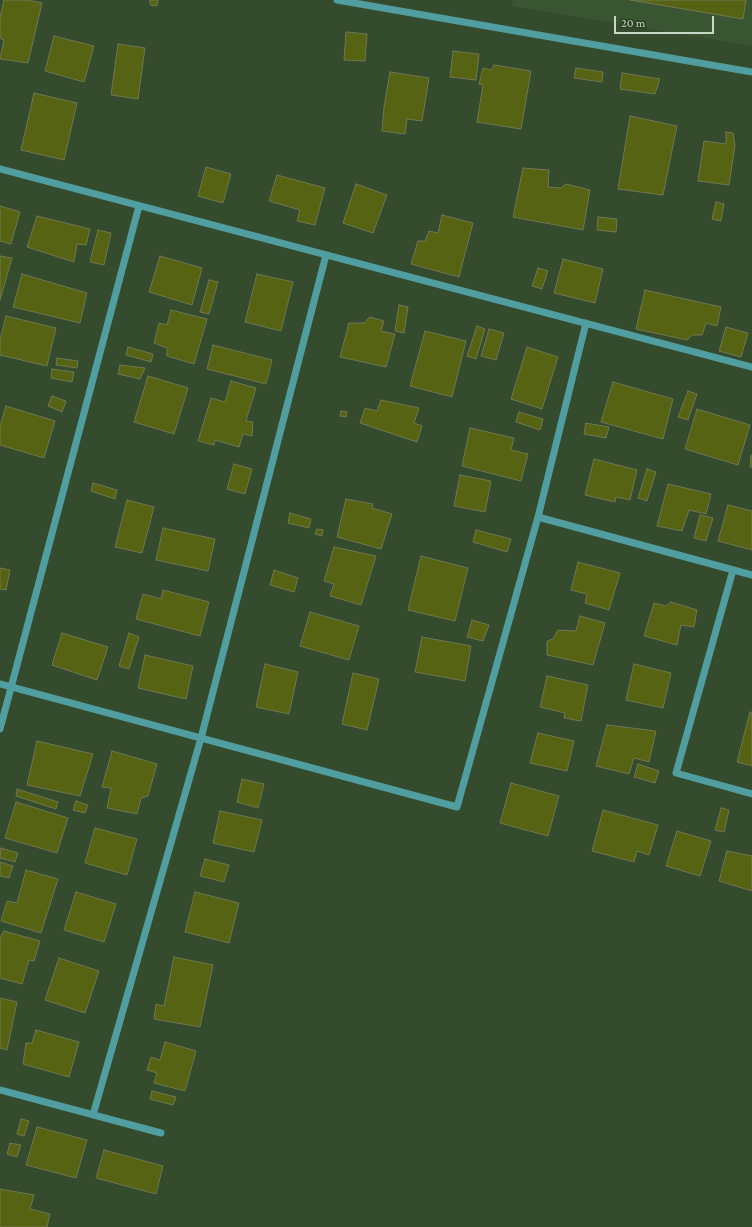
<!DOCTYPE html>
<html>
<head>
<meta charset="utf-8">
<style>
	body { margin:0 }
	#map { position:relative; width:752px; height:1227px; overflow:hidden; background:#344b2d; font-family:"Crimson Pro",serif }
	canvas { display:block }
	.scale { position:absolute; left:614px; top:16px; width:100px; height:18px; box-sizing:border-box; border:2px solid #c9d7c5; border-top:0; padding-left:5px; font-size:12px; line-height:14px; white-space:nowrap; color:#c9d7c5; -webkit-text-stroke:3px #2a4023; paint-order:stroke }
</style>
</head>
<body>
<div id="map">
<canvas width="752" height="1227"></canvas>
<div class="scale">20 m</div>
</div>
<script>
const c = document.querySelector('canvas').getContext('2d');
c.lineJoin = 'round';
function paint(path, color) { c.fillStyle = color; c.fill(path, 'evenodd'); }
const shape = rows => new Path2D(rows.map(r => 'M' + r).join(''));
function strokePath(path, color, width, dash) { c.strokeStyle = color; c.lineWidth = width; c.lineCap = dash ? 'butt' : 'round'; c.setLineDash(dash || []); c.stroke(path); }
const built = shape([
	[513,0,752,0,752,46,512,6]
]);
const building = shape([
	[4,0,28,0,42,3,28,63,0,59,4,40,0,38,0,18,4,0],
	[150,0,158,0,157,6,150,5,150,0],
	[630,0,746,0,743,19,630,0],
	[346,32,367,34,365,61,344,60,346,32],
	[54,36,94,46,84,82,45,71,54,36],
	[118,44,145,48,138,99,111,95,118,44],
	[453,51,479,54,476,80,450,77,453,51],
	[494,65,531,71,521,129,477,122,483,85,479,84,483,68,491,70,494,65],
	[576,68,603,72,602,82,574,78,576,68],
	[390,72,429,78,422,121,407,119,405,134,382,131,384,107,390,72],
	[622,73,660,79,655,94,620,89,622,73],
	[34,93,77,103,64,160,21,150,34,93],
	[630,116,677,126,663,195,618,189,630,116],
	[726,132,733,133,735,145,729,185,698,181,704,141,726,144,726,132],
	[206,167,231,174,223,203,198,196,206,167],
	[523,168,549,170,548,187,561,188,566,184,590,190,583,230,513,217,523,168],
	[277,175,325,188,315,225,297,221,300,210,269,201,277,175],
	[356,184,387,195,373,233,343,223,356,184],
	[716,202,724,204,721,221,712,219,716,202],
	[0,206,20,212,11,244,0,241,0,206],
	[442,215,473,223,459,277,411,264,418,241,425,241,429,231,438,233,442,215],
	[37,216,90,229,86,245,77,244,74,262,27,247,37,216],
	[598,217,617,219,616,232,597,230,598,217],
	[98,230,111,233,104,265,90,262,98,230],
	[0,256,12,258,0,300,0,256],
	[160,256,202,268,192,305,149,292,160,256],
	[563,259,603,269,595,303,554,293,563,259],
	[538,268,548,271,542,289,532,286,538,268],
	[22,274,87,293,80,323,13,307,22,274],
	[257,274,293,282,281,331,245,322,257,274],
	[209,280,218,282,209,314,200,312,209,280],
	[645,290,721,307,717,326,706,323,702,335,692,335,687,340,636,329,645,290],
	[399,305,408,307,404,333,395,331,399,305],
	[171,310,207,319,194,364,167,356,167,348,154,343,159,323,167,325,171,310],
	[6,316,56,328,47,366,0,355,0,340,6,316],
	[370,317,384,321,381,331,395,334,386,367,340,357,349,323,364,323,370,317],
	[477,326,485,329,476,359,467,356,477,326],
	[726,327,748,333,741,357,719,351,726,327],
	[489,329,504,333,496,360,481,356,489,329],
	[425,331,466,341,452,397,410,386,425,331],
	[213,345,272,360,266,384,207,369,213,345],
	[128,347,153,354,151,362,126,355,128,347],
	[527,347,558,357,542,409,511,399,527,347],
	[57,358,78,361,77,368,56,365,57,358],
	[120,365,145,368,140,379,118,374,120,365],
	[52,369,74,372,72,382,51,378,52,369],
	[148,376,188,388,174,434,134,422,148,376],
	[231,381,256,388,246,421,253,422,252,436,243,434,239,447,215,440,214,445,198,441,211,398,225,402,231,381],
	[613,382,673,399,663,439,601,422,613,382],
	[688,391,697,394,688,420,678,417,688,391],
	[52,396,66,401,62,412,48,406,52,396],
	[381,400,419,408,414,423,422,426,417,442,360,423,365,408,377,411,381,400],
	[6,406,55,421,44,458,0,445,0,426,6,406],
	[697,409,750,425,738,465,685,449,697,409],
	[341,411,347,412,346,417,340,416,341,411],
	[519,412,543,419,540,430,516,422,519,412],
	[586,423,609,427,606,438,584,434,586,423],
	[470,428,514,438,511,450,528,454,521,481,462,466,470,428],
	[751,455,752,456,752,467,750,467,751,455],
	[594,459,637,470,630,500,616,497,615,502,585,495,594,459],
	[234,464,252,469,245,494,227,489,234,464],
	[647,469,656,472,647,501,638,498,647,469],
	[460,475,491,481,485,512,454,506,460,475],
	[93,483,117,490,115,499,91,491,93,483],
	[668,484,711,494,706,514,689,510,682,531,657,526,668,484],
	[346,499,373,504,372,508,392,514,381,549,337,537,346,499],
	[127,500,154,507,142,553,115,547,127,500],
	[728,505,752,511,752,550,718,541,728,505],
	[290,513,311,519,309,528,288,523,290,513],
	[700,515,713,518,706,541,694,538,700,515],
	[163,528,215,539,208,571,156,560,163,528],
	[317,529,323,530,322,536,315,534,317,529],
	[476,530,511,539,507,552,473,542,476,530],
	[334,547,376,556,361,605,330,596,334,584,324,581,334,547],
	[421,556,468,568,455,621,408,610,421,556],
	[578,562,620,573,609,610,585,603,587,594,571,590,578,562],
	[0,568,10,570,6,590,0,589,0,568],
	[274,570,298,578,294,592,270,585,274,570],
	[163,590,209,602,200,636,136,619,143,594,161,599,163,590],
	[671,602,697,610,694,627,681,625,677,645,644,636,654,603,666,606,671,602],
	[310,612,359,626,349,660,300,646,310,612],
	[580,616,605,623,593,665,547,655,547,641,553,639,558,630,576,631,580,616],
	[472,620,489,625,483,641,467,637,472,620],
	[62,633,108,647,97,680,52,665,62,633],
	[129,633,139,637,129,669,119,666,129,633],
	[422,637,471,646,465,681,415,672,422,637],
	[145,655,193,666,186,699,138,688,145,655],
	[265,664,298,672,289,714,256,707,265,664],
	[634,664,671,673,663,708,626,700,634,664],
	[353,673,379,679,367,730,342,724,353,673],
	[547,676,588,685,581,721,564,718,565,713,540,707,547,676],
	[750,712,752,713,752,766,737,762,750,712],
	[607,725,656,731,649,762,634,758,629,774,596,766,607,725],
	[538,733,574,741,567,771,530,763,538,733],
	[37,741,93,754,80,796,27,785,37,741],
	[112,751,157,764,148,796,141,798,137,814,107,808,111,788,102,787,112,751],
	[638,764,659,771,655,783,634,777,638,764],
	[242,779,264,784,258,808,237,802,242,779],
	[511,783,559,796,548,836,500,823,511,783],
	[17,789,58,802,56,809,16,796,17,789],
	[76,801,88,805,85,813,73,810,76,801],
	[16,802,68,818,57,853,5,838,16,802],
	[721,808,729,810,724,832,715,830,721,808],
	[603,810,658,825,649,855,637,851,634,862,592,851,603,810],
	[220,811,262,820,254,852,213,843,220,811],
	[95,828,137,839,127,875,85,863,95,828],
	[677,831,711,841,700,876,666,866,677,831],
	[1,848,18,853,15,862,0,858,1,848],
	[727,851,752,856,752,891,719,881,727,851],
	[205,859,229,865,224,882,200,876,205,859],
	[0,862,13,866,9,878,0,876,0,862],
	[26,870,58,879,41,933,1,921,7,901,17,903,26,870],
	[76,892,116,904,104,942,64,930,76,892],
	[195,892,239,903,229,943,185,932,195,892],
	[4,931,40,941,34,961,29,960,22,984,0,978,0,938,4,931],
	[174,957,213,965,200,1027,154,1019,156,1004,164,1006,174,957],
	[59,958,99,971,85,1013,45,1000,59,958],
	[0,998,17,1002,7,1050,0,1048,0,998],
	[36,1030,79,1042,69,1077,23,1064,26,1043,32,1043,36,1030],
	[165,1042,196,1051,185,1091,154,1083,157,1073,147,1070,151,1057,160,1060,165,1042],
	[152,1091,176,1097,173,1105,150,1099,152,1091],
	[21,1119,29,1121,24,1136,17,1134,21,1119],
	[37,1127,87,1140,76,1178,26,1165,37,1127],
	[10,1143,21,1145,17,1157,7,1154,10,1143],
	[104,1150,163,1166,156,1194,96,1178,104,1150],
	[0,1189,34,1195,30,1209,50,1214,47,1227,0,1227,0,1189]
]);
const minor = shape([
	[337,0,752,72],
	[0,169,752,367],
	[538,517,752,575],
	[733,570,676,773,752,794],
	[0,684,457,807,538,517,586,323],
	[0,729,139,206],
	[0,1090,161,1133],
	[93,1115,201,738,326,255]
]);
paint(built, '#395531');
paint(building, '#566313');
strokePath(building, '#6f7852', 1);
strokePath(minor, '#519ea1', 7);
</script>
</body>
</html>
